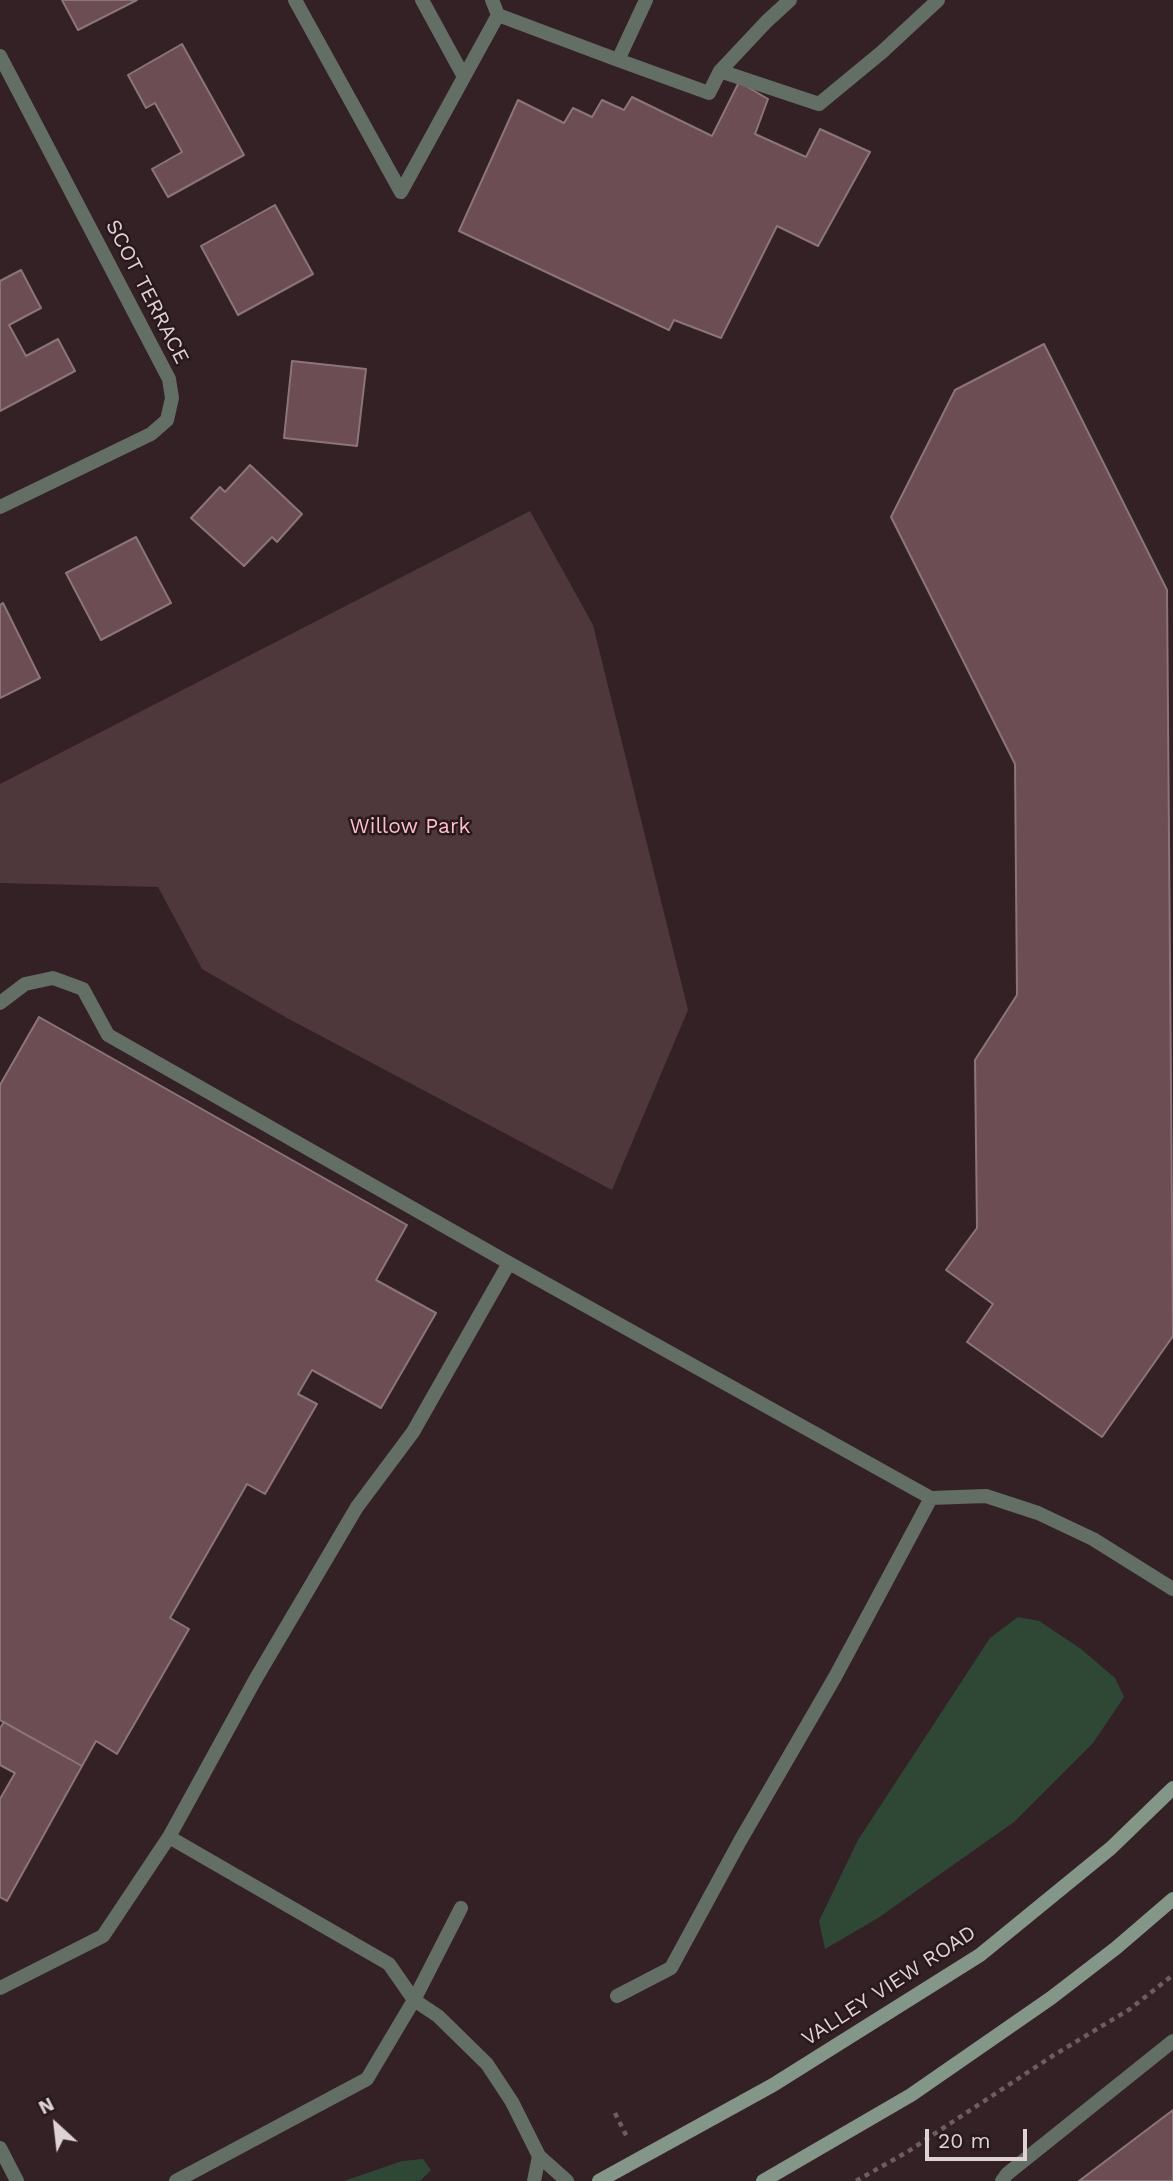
<!DOCTYPE html>
<html>
<head>
<meta charset="utf-8">
<style>
	body { margin:0 }
	#map { position:relative; width:1173px; height:2181px; overflow:hidden; background:#332125; font-family:"Work Sans",sans-serif }
	canvas { display:block }
	.north { position:absolute; left:21px; top:2090px; width:70px; height:70px; -webkit-text-stroke:5px #29181c; paint-order:stroke; rotate:333deg; font-size:19px; font-weight:700; line-height:28px; text-align:center; color:#dfd2d5 }
	.north::after { content:''; display:block; margin:auto; width:24px; height:32px; background:#dfd2d5; clip-path:polygon(50% 0,100% 100%,50% 72%,0 100%) }
	.scale { position:absolute; left:925px; top:2129px; width:102px; height:32px; box-sizing:border-box; border:4px solid #dfd2d5; border-top:0; padding-left:9px; font-size:21px; line-height:24px; white-space:nowrap; color:#dfd2d5; -webkit-text-stroke:5px #29181c; paint-order:stroke }
</style>
</head>
<body>
<div id="map">
<canvas width="1173" height="2181"></canvas>
<div class="north">N</div>
<div class="scale">20 m</div>
</div>
<script>
const c = document.querySelector('canvas').getContext('2d');
c.lineJoin = 'round';
function paint(path, color) { c.fillStyle = color; c.fill(path, 'evenodd'); }
const shape = rows => new Path2D(rows.map(r => 'M' + r).join(''));
function strokePath(path, color, width, dash) { c.strokeStyle = color; c.lineWidth = width; c.lineCap = dash ? 'butt' : 'round'; c.setLineDash(dash || []); c.stroke(path); }
function write(font, color, halo, rows, align = 'center') {
  c.font = font + ' "Work Sans",sans-serif'; c.lineWidth = 5; c.setLineDash([]); c.textBaseline = 'middle'; c.strokeStyle = halo; c.fillStyle = color; for (const [text, x, y, turn = 0] of rows) {
    c.save(); c.translate(x, y); c.rotate((+turn || 0) * Math.PI / 180); c.textAlign = isNaN(turn) ? turn : align; if (halo) c.strokeText(text, 0, 0); c.fillText(text, 0, 0); c.restore();
  }
}
const green = shape([
	[530,511,593,625,688,1010,612,1190,287,1018,202,969,158,887,0,883,0,784]
]);
const water = shape([
	[1018,1617,1039,1621,1081,1649,1115,1678,1124,1697,1093,1743,1014,1822,878,1918,825,1949,819,1921,858,1840,990,1638],
	[423,2159,431,2170,420,2181,344,2181,402,2161]
]);
const building = shape([
	[62,0,137,0,78,30,62,0],
	[182,44,244,155,168,197,152,169,182,152,155,103,146,108,128,75,182,44],
	[739,82,768,99,755,134,806,157,820,129,870,152,818,246,777,226,721,338,674,320,669,330,459,231,518,100,564,123,573,108,592,117,602,100,624,110,632,97,712,136,739,82],
	[275,205,313,274,238,315,201,246,275,205],
	[21,270,41,308,9,325,26,356,58,339,75,371,0,411,0,281,21,270],
	[1044,344,1167,590,1173,1336,1102,1437,967,1342,993,1304,946,1270,977,1228,975,1060,1017,995,1015,764,891,517,955,390,1044,344],
	[292,361,366,369,357,446,284,438,292,361],
	[250,465,302,514,277,542,272,537,244,566,191,518,220,487,225,492,250,465],
	[136,537,171,603,101,640,66,573,136,537],
	[3,603,40,678,0,698,0,605,3,603],
	[39,1017,407,1225,376,1280,436,1313,381,1408,312,1370,298,1394,317,1404,265,1494,247,1484,170,1618,189,1629,117,1754,96,1741,82,1766,0,1720,0,1085,39,1017],
	[4,1722,82,1766,7,1901,0,1897,0,1799,15,1773,0,1765,0,1728,4,1722],
	[1173,2110,1173,2181,1079,2181,1173,2110]
]);
const path = shape([
	[615,2113,628,2139],
	[856,2181,907,2152,1054,2055,1130,2009,1173,1975]
]);
const lane = shape([
	[295,0,401,192,498,15],
	[422,0,464,77],
	[492,0,498,15,618,60,646,0],
	[618,60,709,93,720,71,819,104,882,52,938,0],
	[720,71,767,21,790,0],
	[0,1003,25,984,53,978,83,989,108,1035,509,1263,931,1498,986,1496,1038,1513,1093,1539,1173,1589],
	[509,1263,413,1432,357,1507,255,1680,169,1837,389,1964,414,2000,438,2016,487,2064,512,2102,539,2156,567,2181],
	[0,1988,103,1936,169,1837],
	[617,1996,671,1968,740,1841,835,1677,931,1498],
	[0,2148,17,2181],
	[176,2181,367,2079,414,2000,461,1908],
	[534,2181,539,2156],
	[1002,2181,1007,2174,1173,2041]
]);
const street = shape([
	[0,56,169,379,172,398,167,420,151,434,0,507]
]);
const secondary = shape([
	[599,2181,773,2085,980,1955,1111,1848,1173,1788],
	[763,2181,911,2095,1051,1998,1116,1948,1173,1899]
]);
const streetNames = [
	["SCOT TERRACE",147,292,63],
	["VALLEY VIEW ROAD",889,1986,-33]
];
const parkNames = [
	["Willow Park",410,827]
];
paint(green, '#4e383c');
paint(water, '#2f4836');
paint(building, '#6d4d54');
strokePath(building, '#8b7579', 2);
strokePath(path, '#6d5c60', 4.5, [5, 5]);
strokePath(lane, '#636e65', 14);
strokePath(street, '#636e65', 14);
strokePath(secondary, '#849688', 14);
write('21px', '#dfd2d5', '#29181c', streetNames);
write('21px', '#fdbfcb', '#29181c', parkNames);
</script>
</body>
</html>
